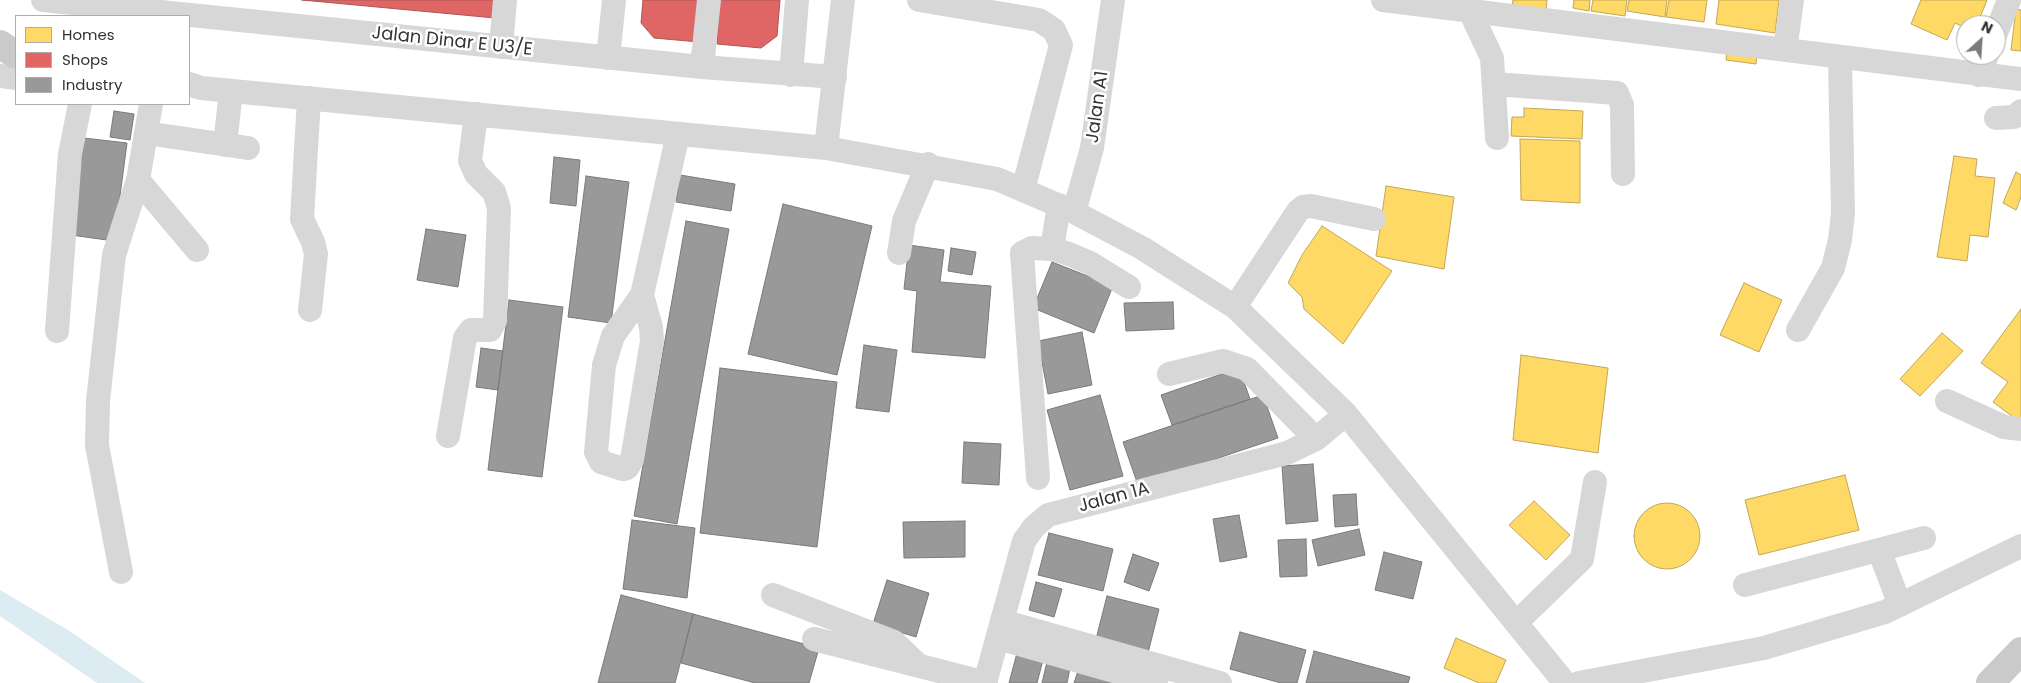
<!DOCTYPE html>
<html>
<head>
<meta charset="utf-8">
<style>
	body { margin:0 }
	#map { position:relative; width:2021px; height:683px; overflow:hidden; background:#fff; font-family:Poppins,sans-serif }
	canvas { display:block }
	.legend { position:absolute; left:15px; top:15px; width:175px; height:90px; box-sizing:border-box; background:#fff; border:1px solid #adadad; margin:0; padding:6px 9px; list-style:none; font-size:15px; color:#333 }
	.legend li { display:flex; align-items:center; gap:10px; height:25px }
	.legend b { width:25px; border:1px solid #adadad }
	.north { position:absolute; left:1956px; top:15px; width:50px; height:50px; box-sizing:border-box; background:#fff; border:1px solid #adadad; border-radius:50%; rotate:26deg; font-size:14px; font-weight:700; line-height:20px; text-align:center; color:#333 }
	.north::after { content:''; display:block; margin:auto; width:18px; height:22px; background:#7a7a7a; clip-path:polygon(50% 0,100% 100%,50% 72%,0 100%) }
</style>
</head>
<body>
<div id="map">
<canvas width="2021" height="683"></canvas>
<ul class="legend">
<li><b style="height:14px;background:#ffd966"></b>Homes</li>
<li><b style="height:14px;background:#e06666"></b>Shops</li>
<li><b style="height:14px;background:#999"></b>Industry</li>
</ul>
<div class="north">N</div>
</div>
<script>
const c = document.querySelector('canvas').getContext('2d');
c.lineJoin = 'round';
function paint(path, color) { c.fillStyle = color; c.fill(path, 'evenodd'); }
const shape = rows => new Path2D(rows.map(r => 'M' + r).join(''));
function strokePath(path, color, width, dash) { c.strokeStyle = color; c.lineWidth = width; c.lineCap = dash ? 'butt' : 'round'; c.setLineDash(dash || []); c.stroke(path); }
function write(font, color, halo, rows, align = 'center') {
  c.font = font + ' Poppins,sans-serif'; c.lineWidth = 5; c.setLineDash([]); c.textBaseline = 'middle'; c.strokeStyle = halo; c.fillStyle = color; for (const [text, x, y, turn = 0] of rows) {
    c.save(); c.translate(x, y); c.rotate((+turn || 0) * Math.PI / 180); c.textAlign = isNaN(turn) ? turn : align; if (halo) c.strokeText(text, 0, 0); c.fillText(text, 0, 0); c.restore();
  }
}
const water = shape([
	[0,590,68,630,145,683,97,683,0,616]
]);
const homes = shape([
	[1513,0,1547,0,1546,12,1512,7,1513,0],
	[1574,0,1590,0,1589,11,1573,8,1574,0],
	[1593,0,1627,0,1625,16,1591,11,1593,0],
	[1629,0,1667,0,1665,17,1627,11,1629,0],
	[1669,0,1707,0,1704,22,1666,17,1669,0],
	[1719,0,1779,0,1775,33,1716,24,1719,0],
	[1921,0,1987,0,1977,25,1966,25,1966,28,1955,23,1947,40,1911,24,1921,0],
	[2016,9,2021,10,2021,51,2011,50,2016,9],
	[1727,48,1757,52,1756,64,1726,60,1727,48],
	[1524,108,1583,111,1582,139,1511,136,1512,117,1524,117,1524,108],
	[1520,139,1580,141,1580,203,1521,200,1520,139],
	[1954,156,1977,159,1975,176,1995,178,1988,237,1970,235,1967,261,1937,257,1954,156],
	[2016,172,2021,175,2021,197,2016,210,2003,203,2016,172],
	[1386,186,1454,197,1444,269,1376,256,1386,186],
	[1322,226,1392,271,1343,344,1304,309,1302,297,1288,283,1302,255,1322,226],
	[1744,283,1782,300,1759,352,1720,335,1744,283],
	[2021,309,2021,423,1993,402,2008,382,1981,363,2021,309],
	[1942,333,1963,351,1920,396,1900,379,1942,333],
	[1521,355,1608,368,1598,453,1513,440,1521,355],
	[1845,475,1859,530,1759,555,1745,500,1845,475],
	[1534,501,1570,535,1546,560,1509,525,1534,501],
	'1634 536a33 33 0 1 1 66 0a33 33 0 1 1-66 0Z',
	[1456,638,1506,660,1496,683,1479,683,1444,668,1456,638]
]);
const shops = shape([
	[302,0,497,0,495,18,302,0],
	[643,0,703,0,699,42,654,38,641,23,643,0],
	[720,0,780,0,777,36,761,48,717,44,720,0]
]);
const industry = shape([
	[114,111,134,114,130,140,110,137,114,111],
	[84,138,127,143,114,241,71,235,84,138],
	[554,157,580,160,576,206,550,203,554,157],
	[680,175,735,184,731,211,676,202,680,175],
	[586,176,629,182,611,323,568,317,586,176],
	[783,204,872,226,837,375,748,354,783,204],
	[686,221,729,229,677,524,634,516,686,221],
	[426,229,466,235,458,287,417,280,426,229],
	[909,245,944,250,940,282,991,286,985,358,912,352,917,291,904,289,909,245],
	[951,248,976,252,972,275,948,271,951,248],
	[1052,262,1113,286,1094,333,1033,308,1052,262],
	[509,300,563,307,542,477,488,470,509,300],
	[1173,302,1174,329,1126,331,1124,303,1173,302],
	[1082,332,1092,385,1048,394,1038,341,1082,332],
	[864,345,897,350,889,412,856,408,864,345],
	[481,348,503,351,498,390,476,387,481,348],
	[720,368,837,382,817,547,700,533,720,368],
	[1239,368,1250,399,1172,425,1161,395,1239,368],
	[1100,395,1123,476,1070,490,1047,410,1100,395],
	[1263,395,1278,438,1138,485,1123,442,1263,395],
	[964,442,1001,444,999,485,962,483,964,442],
	[1313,464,1318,521,1286,524,1282,466,1313,464],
	[1356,494,1358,525,1335,527,1333,495,1356,494],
	[1239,515,1247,557,1220,562,1213,519,1239,515],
	[632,520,695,528,687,598,623,589,632,520],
	[965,521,965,557,904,558,903,522,965,521],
	[1359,529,1365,555,1318,566,1312,540,1359,529],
	[1049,533,1113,549,1103,591,1038,575,1049,533],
	[1306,539,1307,576,1280,577,1278,540,1306,539],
	[1384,552,1422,562,1413,599,1375,590,1384,552],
	[1133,554,1159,563,1149,591,1124,582,1133,554],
	[887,580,929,593,916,637,873,624,887,580],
	[1036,582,1062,589,1054,617,1029,610,1036,582],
	[621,595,693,614,675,683,598,683,621,595],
	[1107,596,1159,609,1147,657,1095,643,1107,596],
	[693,614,819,648,809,683,755,683,681,663,693,614],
	[1240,632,1306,650,1297,683,1281,683,1230,669,1240,632],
	[1314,651,1410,677,1408,683,1306,683,1314,651],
	[1017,653,1043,660,1037,683,1009,683,1017,653],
	[1047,662,1070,668,1067,683,1042,683,1047,662],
	[1079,668,1114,678,1112,683,1074,683,1079,668]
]);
const minor = shape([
	[43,0,702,67,835,77],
	[919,0,1039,20,1054,30,1061,45,1023,190],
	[1383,0,2021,79],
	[1470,11,1492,58,1497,138],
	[1996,33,2009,0],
	[501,47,505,0],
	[1785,50,1792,0],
	[608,58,614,0],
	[702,67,709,0],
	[791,75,797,0],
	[1979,75,1987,55],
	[0,76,16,78],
	[189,84,201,88,826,148,997,179,1074,212,1142,248,1235,307,1346,414,1565,683],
	[1494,84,1617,93,1622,105,1623,174],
	[309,98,302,219,313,242,316,254,310,310],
	[1996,118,2014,117,2021,111],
	[146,133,248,148],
	[225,145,231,91],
	[826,148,843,0],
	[138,180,197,250],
	[1074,212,1092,148,1113,0],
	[1052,249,1059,205],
	[899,253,904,221,928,164],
	[642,295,613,336,604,365,596,452,601,462,623,469,627,468,632,460,652,341,651,327,642,295,678,134],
	[1235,307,1298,211,1303,207,1311,206,1374,219],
	[1798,330,1833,268,1840,240,1843,213,1840,57],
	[57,331,70,154,80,104],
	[1169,374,1223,361,1247,369,1316,439],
	[1947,401,2004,427,2021,429],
	[448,436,465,338,471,330,490,330,495,321,499,208,494,192,476,174,470,161,476,114],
	[1038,478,1022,253,1032,248,1052,249,1069,254,1090,263,1129,287],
	[1879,550,1900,605],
	[121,572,97,445,98,401,114,255,138,180,151,104],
	[1745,585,1924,538],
	[773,595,894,642,917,664],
	[1002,621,1220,683],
	[1517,622,1582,559,1595,482],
	[998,638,1156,683],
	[814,639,986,683],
	[985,683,1024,541,1034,527,1048,515,1287,453,1316,439,1346,414],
	[1579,683,1764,648,1885,612,2021,546]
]);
const major = shape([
	[0,44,14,54],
	[1990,683,2021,651]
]);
const streetNames = [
	["Jalan Dinar E U3/E",452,42,6],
	["Jalan A1",1098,107,-82],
	["Jalan 1A",1114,498,-15]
];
paint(water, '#ddebf3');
paint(homes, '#ffd966');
strokePath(homes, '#c2a757', 1);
paint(shops, '#e06666');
strokePath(shops, '#ac5757', 1);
paint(industry, '#999');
strokePath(industry, '#7a7a7a', 1);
strokePath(minor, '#d7d7d7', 24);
strokePath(major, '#cacaca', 28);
write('18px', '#333', '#fff', streetNames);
</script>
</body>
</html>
